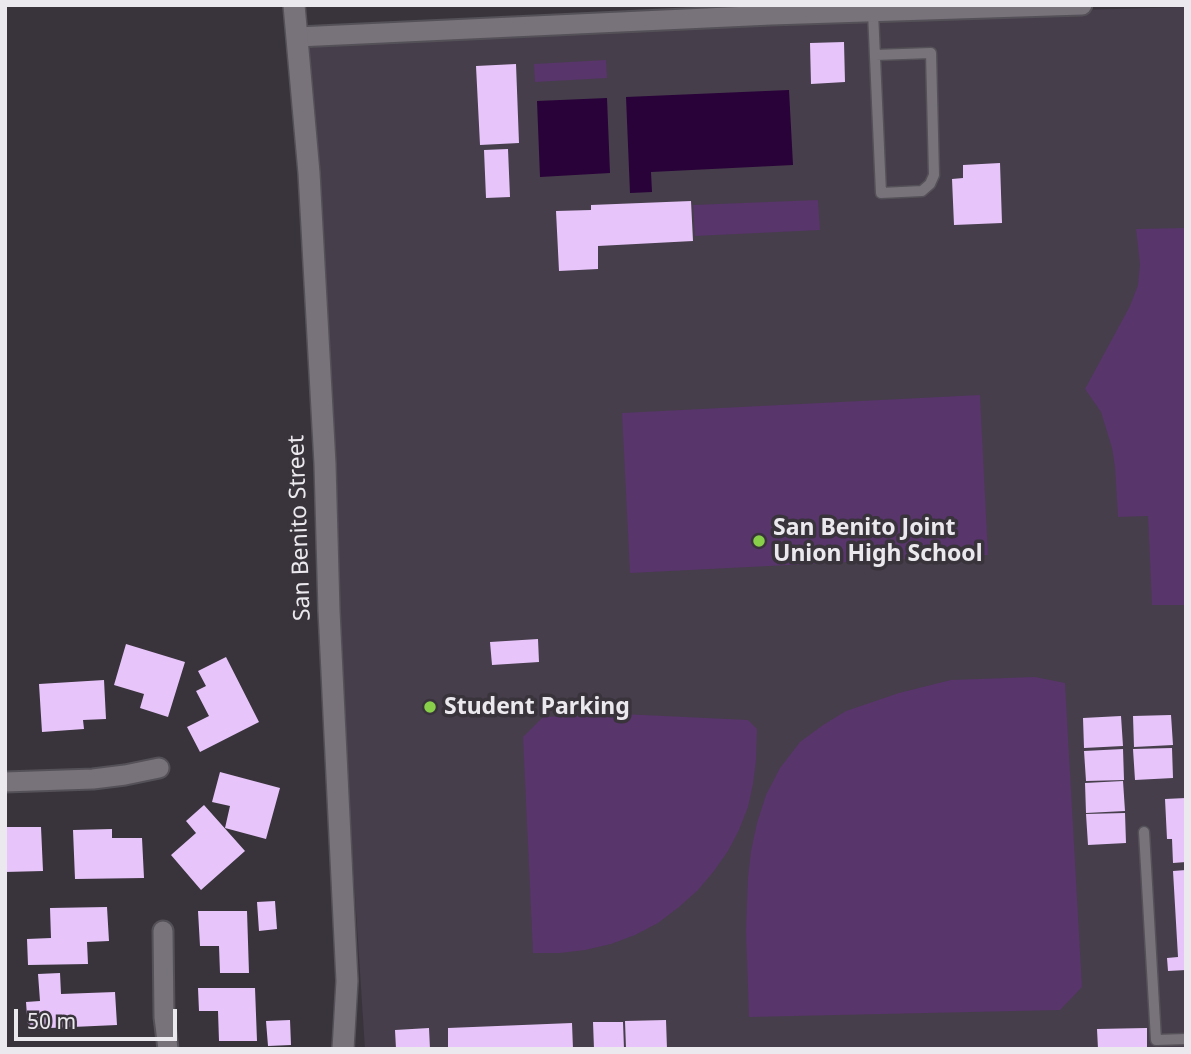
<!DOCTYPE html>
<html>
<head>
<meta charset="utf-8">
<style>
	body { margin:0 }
	#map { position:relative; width:1191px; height:1054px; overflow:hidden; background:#39343c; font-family:"Noto Sans",sans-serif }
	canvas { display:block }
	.frame { position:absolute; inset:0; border:7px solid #ece9ee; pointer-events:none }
	.scale { position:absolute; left:14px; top:1009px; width:163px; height:32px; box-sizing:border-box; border:4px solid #ece9ee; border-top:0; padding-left:9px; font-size:21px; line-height:24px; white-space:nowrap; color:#ece9ee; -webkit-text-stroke:5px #39343c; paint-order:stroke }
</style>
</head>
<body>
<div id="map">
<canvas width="1191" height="1054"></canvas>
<div class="frame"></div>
<div class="scale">50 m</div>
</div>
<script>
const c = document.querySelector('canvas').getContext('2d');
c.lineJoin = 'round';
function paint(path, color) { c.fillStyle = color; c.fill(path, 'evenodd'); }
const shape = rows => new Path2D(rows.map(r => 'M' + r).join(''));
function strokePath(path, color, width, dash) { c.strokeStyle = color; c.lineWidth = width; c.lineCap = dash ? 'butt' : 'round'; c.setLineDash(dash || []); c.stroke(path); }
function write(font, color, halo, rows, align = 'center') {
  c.font = font + ' "Noto Sans",sans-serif'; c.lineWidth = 7; c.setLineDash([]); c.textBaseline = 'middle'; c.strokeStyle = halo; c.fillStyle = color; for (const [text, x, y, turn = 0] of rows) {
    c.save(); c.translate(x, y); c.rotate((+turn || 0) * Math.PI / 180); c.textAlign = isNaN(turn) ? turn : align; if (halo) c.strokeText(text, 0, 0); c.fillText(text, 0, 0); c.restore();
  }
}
const built = shape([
	[1186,7,1186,1049,365,1049,299,32]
]);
const green = shape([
	[606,60,607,78,535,82,534,64],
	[818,200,820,230,695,236,693,205],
	[1186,228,1186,605,1152,605,1148,516,1118,517,1115,467,1112,448,1101,412,1085,389,1130,306,1138,285,1140,264,1136,229],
	[980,395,988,555,630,573,622,413],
	[1035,677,1065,683,1082,987,1060,1010,749,1017,746,931,748,877,751,851,757,823,766,795,780,768,800,742,823,725,846,711,899,693,951,680],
	[622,714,748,720,757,729,756,760,753,784,748,807,739,830,728,851,714,871,698,890,679,907,658,923,635,935,611,944,585,950,560,953,533,953,523,737,543,717]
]);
const water = shape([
	[789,90,793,165,651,172,652,192,630,193,626,97],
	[607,98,610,173,540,177,537,101]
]);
const building = shape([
	[844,42,845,82,811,84,810,43],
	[516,64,519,143,480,145,476,66],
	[508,149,510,197,486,198,484,150],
	[1000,163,1002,223,954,225,952,179,963,178,963,165],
	[691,201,693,241,598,246,598,269,559,271,556,211,591,210,591,205],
	[538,639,539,662,492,665,490,642],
	[126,644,185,662,168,717,140,708,144,694,114,685],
	[226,657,259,722,200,752,187,727,209,716,196,691,206,686,198,671],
	[104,680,106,719,83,720,84,729,42,732,39,684],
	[1171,715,1173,745,1134,747,1133,716],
	[1121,716,1123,746,1084,748,1083,718],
	[1172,748,1173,778,1135,780,1133,749],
	[1123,749,1124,780,1086,781,1084,751],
	[220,772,280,788,266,839,225,828,230,806,212,802],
	[1123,781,1125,811,1086,813,1085,783],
	[1186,798,1186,862,1173,863,1172,839,1167,839,1165,799],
	[204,805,245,851,201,890,171,855,196,833,186,821],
	[1125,813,1126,843,1088,845,1086,814],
	[5,827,41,827,43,871,5,872],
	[112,829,112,838,142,838,144,878,75,879,73,830],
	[1186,870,1186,970,1168,971,1167,958,1178,957,1173,871],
	[275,901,277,929,259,931,257,902],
	[107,907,109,941,87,942,88,964,28,965,27,939,51,938,50,908],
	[198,911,247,911,249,973,220,973,219,946,200,946],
	[60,973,61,994,115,992,117,1025,28,1029,26,1002,40,1001,38,974],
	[198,988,255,988,257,1041,219,1041,218,1011,199,1011],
	[290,1020,291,1045,268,1046,266,1021],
	[666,1020,667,1049,626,1049,625,1021],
	[593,1022,623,1022,624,1049,594,1049],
	[572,1023,573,1049,448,1049,448,1028],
	[429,1028,430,1049,396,1049,395,1030],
	[1147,1028,1147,1049,1098,1049,1097,1029]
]);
const service = shape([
	[873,12,881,193,922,191,930,184,934,175,931,53,875,55],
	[1144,832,1156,1040,1186,1039]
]);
const minor = shape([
	[297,37,771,15,1082,5],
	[5,782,93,779,125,775,159,768],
	[163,931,164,1017,168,1049]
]);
const tertiary = shape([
	[294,5,309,173,325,464,329,611,347,981,343,1049]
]);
const markers = [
	[759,541,7,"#88cf4a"],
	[430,707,7,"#88cf4a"]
];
const streetNames = [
	["San Benito Street",300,528,-92]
];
const poiNames = [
	["San Benito Joint",773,528],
	["Union High School",773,554],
	["Student Parking",444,707]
];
paint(built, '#463e4b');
paint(green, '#58356a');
paint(water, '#290239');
paint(building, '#e7c5fa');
strokePath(service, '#555158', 13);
strokePath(minor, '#555158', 23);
strokePath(tertiary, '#555158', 24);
strokePath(service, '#78727b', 10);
strokePath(minor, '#78727b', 19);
strokePath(tertiary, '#78727b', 21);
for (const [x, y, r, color] of markers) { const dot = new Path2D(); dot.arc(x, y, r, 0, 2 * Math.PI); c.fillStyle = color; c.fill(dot); strokePath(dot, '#39343c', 2.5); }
write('23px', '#ece9ee', '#39343c', streetNames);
write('bold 23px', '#ece9ee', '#39343c', poiNames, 'left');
</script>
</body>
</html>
